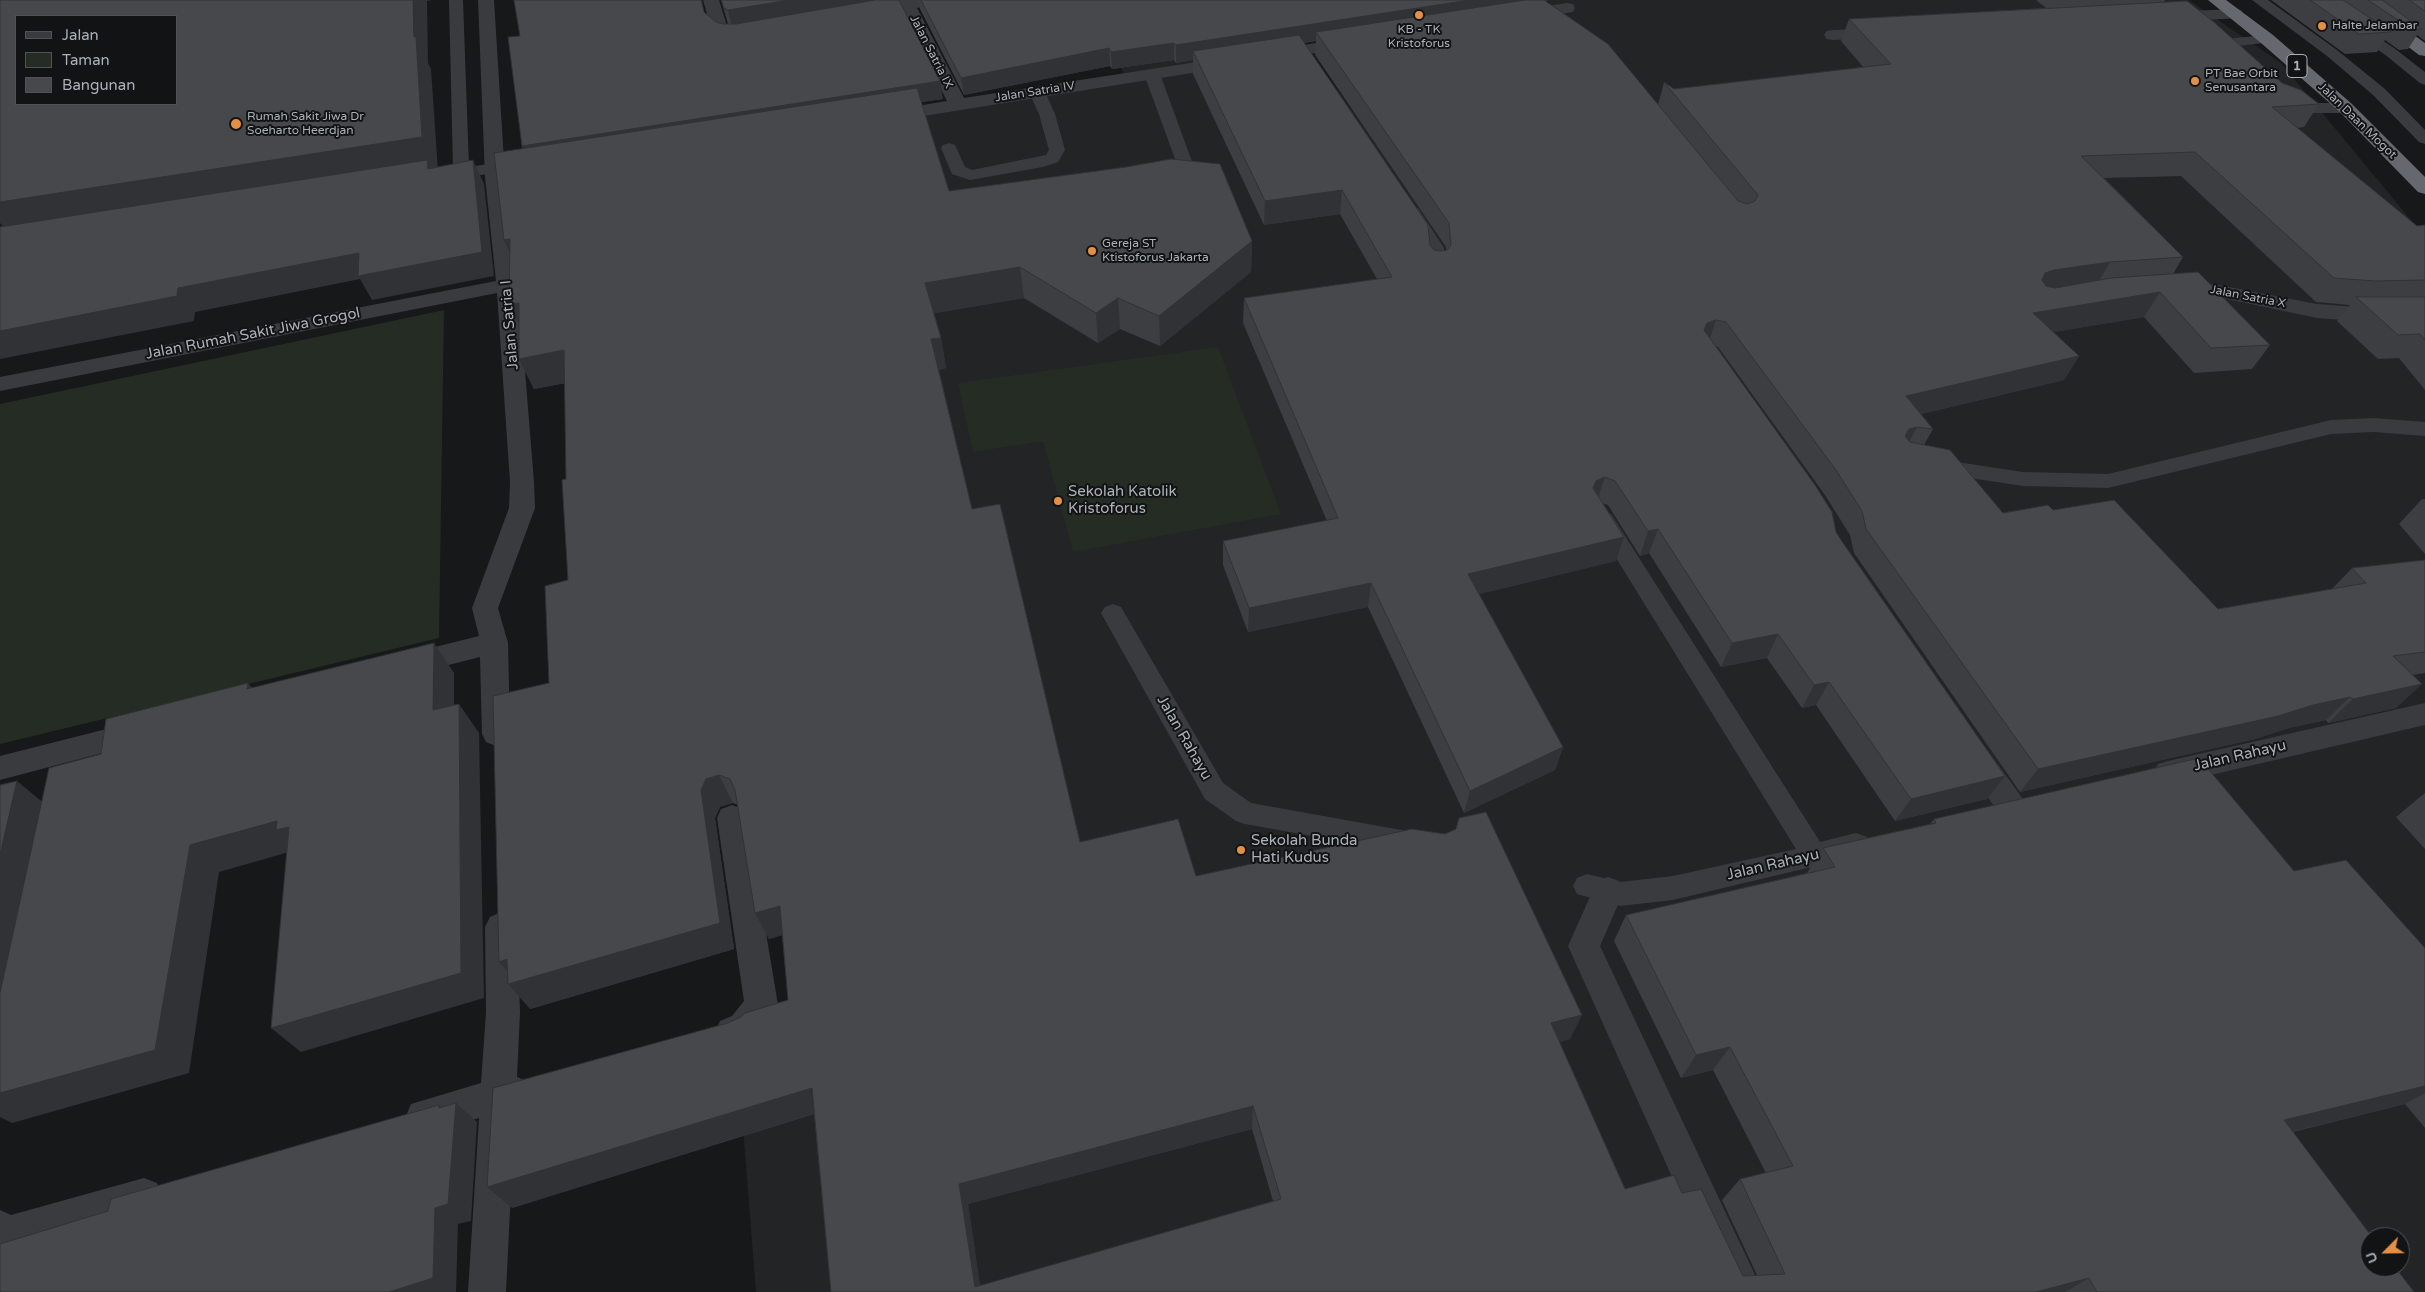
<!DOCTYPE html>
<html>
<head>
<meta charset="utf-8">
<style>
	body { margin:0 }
	#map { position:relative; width:2425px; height:1292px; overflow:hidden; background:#171819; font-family:"Varela Round",sans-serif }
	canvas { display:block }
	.legend { position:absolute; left:15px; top:15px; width:162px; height:90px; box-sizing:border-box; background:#121314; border:1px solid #4f5256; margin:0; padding:6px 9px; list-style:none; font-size:15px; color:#abb1b8 }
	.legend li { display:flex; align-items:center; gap:10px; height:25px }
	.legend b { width:25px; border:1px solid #4f5256 }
	.north { position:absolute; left:2360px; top:1227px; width:50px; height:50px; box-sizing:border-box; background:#121314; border:1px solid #4f5256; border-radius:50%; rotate:247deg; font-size:14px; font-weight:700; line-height:20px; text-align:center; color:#abb1b8 }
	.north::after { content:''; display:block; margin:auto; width:18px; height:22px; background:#e58f44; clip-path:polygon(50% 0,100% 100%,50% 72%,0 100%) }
</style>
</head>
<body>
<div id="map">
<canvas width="2425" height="1292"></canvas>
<ul class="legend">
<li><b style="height:6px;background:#393b3e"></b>Jalan</li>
<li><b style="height:14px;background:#242c24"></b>Taman</li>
<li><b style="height:14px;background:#46484c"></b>Bangunan</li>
</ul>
<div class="north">U</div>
</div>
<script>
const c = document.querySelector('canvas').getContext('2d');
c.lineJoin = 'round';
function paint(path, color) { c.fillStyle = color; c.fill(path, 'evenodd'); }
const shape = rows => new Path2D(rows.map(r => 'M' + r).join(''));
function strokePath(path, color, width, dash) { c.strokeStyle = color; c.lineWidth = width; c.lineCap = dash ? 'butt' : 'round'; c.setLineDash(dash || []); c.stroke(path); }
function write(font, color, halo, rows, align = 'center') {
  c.font = font + ' "Varela Round",sans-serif'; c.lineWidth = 4; c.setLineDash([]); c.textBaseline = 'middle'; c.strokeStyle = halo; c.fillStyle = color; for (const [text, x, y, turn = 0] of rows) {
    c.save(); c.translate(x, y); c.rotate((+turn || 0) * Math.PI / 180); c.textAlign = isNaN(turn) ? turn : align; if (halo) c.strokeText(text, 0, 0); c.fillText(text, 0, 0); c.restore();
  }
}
const built = shape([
	[1272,0,1363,125,1587,65,1548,0,2189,0,2281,63,2425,237,2425,1292,756,1292,743,1127,883,1079,732,147,1128,83,1098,16],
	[2370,1237,2400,1237,2400,1267,2370,1267]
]);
const green = shape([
	[444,310,439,638,0,744,0,404],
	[1218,347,1281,514,1073,552,1043,441,973,452,958,383]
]);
const lane = shape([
	[449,0,463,0,469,167,495,163,501,164,503,168,501,172,495,173,446,180,440,179,438,175,440,171,453,169,449,0],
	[2252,0,2268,0,2337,50,2385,89,2425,130,2425,144,2419,142,2373,95,2327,56,2252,0],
	[2305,0,2322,0,2394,48,2425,72,2425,85,2420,83,2384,54,2305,0],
	[2267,35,2274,39,2272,42,2220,48,2224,52,2216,57,2211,55,2204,46,2214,40,2267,35],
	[1152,69,1160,74,1198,178,1196,182,1190,183,1184,182,1182,178,1144,74,1152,69],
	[1037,87,1045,92,1055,114,1065,150,1058,162,1043,167,970,180,952,174,941,148,943,145,949,143,955,145,965,167,972,170,1046,155,1049,150,1039,114,1029,92,1037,87],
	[2286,101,2293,103,2346,103,2354,108,2346,113,2292,113,2280,109,2278,106,2286,101],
	[1412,207,1418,208,1444,248,1446,268,1443,272,1437,273,1431,272,1428,268,1426,248,1403,212,1406,208,1412,207],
	[2374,418,2425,422,2425,436,2374,432,2331,434,2108,488,2023,486,1937,473,1930,471,1926,466,1930,461,1937,459,2023,472,2108,474,2331,420,2374,418],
	[1603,511,1611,514,1824,848,1828,856,1824,864,1673,900,1620,906,1577,894,1573,886,1577,878,1587,874,1620,882,1673,876,1796,849,1592,519,1595,514,1603,511],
	[1113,604,1121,607,1223,783,1251,803,1407,831,1416,834,1420,842,1416,850,1407,853,1245,824,1236,821,1205,799,1101,613,1105,607,1113,604]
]);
const street = shape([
	[478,0,494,0,505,177,518,285,534,482,535,508,498,608,508,643,510,734,506,742,496,746,486,742,482,734,480,657,405,676,395,673,391,665,395,657,479,636,472,608,509,508,510,482,497,293,0,391,0,377,496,281,485,177,478,0],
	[703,0,719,0,727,26,732,29,748,28,754,29,757,33,754,37,748,38,722,38,711,28,703,0],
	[896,0,944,0,942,3,917,8,964,98,1229,57,1235,58,1238,62,1235,66,1229,67,887,122,880,120,878,116,880,112,947,101,901,11,864,17,858,16,856,12,858,8,897,2,896,0],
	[1567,3,1573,4,1575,8,1573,12,1521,20,1515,19,1513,15,1515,11,1521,10,1567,3],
	[2235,9,2241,10,2243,14,2241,18,2166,22,2160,21,2158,17,2160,13,2166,12,2235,9],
	[1881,28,1887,29,1890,33,1887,37,1833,40,1827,39,1824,35,1827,31,1833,30,1881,28],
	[1353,37,1359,38,1362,42,1359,46,1272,60,1266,59,1263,55,1266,51,1272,50,1353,37],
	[2179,283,2213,284,2317,304,2357,307,2425,305,2425,319,2357,321,2317,318,2213,296,2171,294,2168,289,2171,284,2179,283],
	[2425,703,2425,725,2168,785,2158,782,2153,773,2158,764,2168,761,2425,703],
	[138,721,148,725,152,733,148,741,0,780,0,756,138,721],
	[1976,744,1986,748,2023,799,2027,808,2023,817,2012,821,2001,817,1966,764,1961,756,1966,748,1976,744],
	[732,805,743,809,747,818,778,1005,773,1016,755,1040,732,1048,720,1043,715,1032,720,1021,732,1016,744,1001,717,818,721,809,732,805],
	[1856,833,1867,837,1871,846,1867,855,1815,869,1804,866,1799,856,1804,846,1856,833],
	[1608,877,1619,881,1624,891,1600,946,1763,1292,1724,1292,1568,946,1597,881,1608,877],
	[501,912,512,917,517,927,520,1012,517,1077,524,1080,530,1092,524,1104,515,1108,506,1292,468,1292,479,1118,424,1134,411,1128,406,1116,411,1104,481,1083,486,1012,485,927,490,917,501,912],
	[144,1178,157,1183,162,1196,157,1209,10,1253,0,1249,0,1210,11,1215,144,1178]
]);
const highway = shape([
	[2208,0,2226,0,2273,35,2352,104,2425,177,2425,194,2418,192,2340,112,2261,43,2208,0],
	[2346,0,2365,0,2425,43,2425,56,2419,55,2346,0]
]);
const wall = shape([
	[514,0,702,0,704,12,716,22,723,24,728,24,721,0,899,0,943,99,921,102,949,191,1252,241,1251,272,1160,346,1120,329,1098,343,1024,298,934,313,941,338,946,368,939,370,972,509,1080,842,1196,876,1570,1039,1559,1042,1625,1189,1682,1193,1743,1276,1757,1275,1722,1200,1740,1179,1766,1173,1713,1070,1681,1078,1614,941,1626,915,1807,873,1823,848,1930,824,1934,819,2294,871,2425,948,2425,1128,2405,1104,2293,1132,2414,1292,831,1292,814,1114,512,1208,728,1023,788,1000,782,935,769,939,755,913,738,805,733,803,720,807,715,818,734,949,530,1009,549,683,568,580,565,383,534,389,519,359,519,325,509,304,510,253,504,240,522,149,522,146,520,36],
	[1252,1129,1273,1201,980,1286,968,1204],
	[918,0,1548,0,1548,1,1546,1,1658,105,1664,82,1674,89,1864,68,1841,41,1849,19,2046,8,2036,0,2165,0,2164,2,2282,83,2319,104,2304,127,2297,128,2417,226,2425,225,2425,390,2399,358,2378,359,2337,321,2350,305,2316,302,2181,176,2104,178,2183,257,2173,274,2270,345,2252,369,2194,373,2144,317,2053,332,2079,356,2064,380,1921,414,1933,429,1924,445,2003,513,2053,510,2218,609,2332,589,2352,568,2425,560,2425,673,2412,675,2396,708,2328,723,2326,720,2289,728,2255,739,2020,792,1854,553,1850,535,1825,495,1718,347,1716,346,1841,540,2005,776,1987,799,1895,821,1816,705,1802,708,1767,658,1721,667,1649,553,1640,556,1608,505,1602,503,1616,561,1479,594,1563,747,1555,770,1464,813,1368,607,1248,632,1223,565,1223,541,1327,521,1243,323,1244,298,1377,279,1340,214,1264,225,1193,74,1193,60,1176,63,1174,60,1112,69,1110,66,964,95,920,9],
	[1316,41,1315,55,1446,247,1446,250,1441,251,1434,250,1430,245,1304,43],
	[2271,0,2425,0,2425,41,2417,35,2408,49,2399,50,2385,40,2377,52,2345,54],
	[2422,499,2425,499,2425,554,2399,524],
	[2425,793,2425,849,2396,817]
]);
const shadedWall = shape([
	[413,0,432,0,427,1,428,63,431,69,438,171,12,238,0,223,0,187,414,37],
	[790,0,895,0,732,27,728,10],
	[1470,0,1548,0,1548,1,1521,5,1316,32,1316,41,1197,59,1193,51,1193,60,1176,63,1176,45],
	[1174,43,1174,60,1112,69,1111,52],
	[1109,48,1110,66,964,95,961,78],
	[940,81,943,99,529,164,522,146],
	[473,160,484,184,494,276,372,300,360,279,195,312,194,321,0,359,0,331,178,288],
	[1342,190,1340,214,1264,225,1265,201],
	[510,239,518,271,504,240],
	[1252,241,1251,272,1160,346,1159,316],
	[2110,262,2096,286,2031,297,2045,273,2054,270],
	[1020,267,1024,298,931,314,925,283],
	[2160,292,2144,317,2019,338,2033,313],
	[1118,298,1120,329,1098,343,1096,313],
	[519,303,524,335,509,304],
	[1716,320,1708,344,1704,330,1707,323],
	[941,338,946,368,937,370,931,339],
	[564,350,578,381,534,389,519,359],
	[2079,356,2064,380,1893,421,1906,396],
	[1917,427,1904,451,1905,436,1909,429],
	[1605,477,1597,501,1593,488,1596,481],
	[1658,529,1649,553,1640,556,1648,531],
	[1624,537,1616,561,1463,598,1468,574],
	[1371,583,1368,607,1248,632,1249,608],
	[1778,634,1767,658,1721,667,1732,643],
	[434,643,454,673,454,739,433,710],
	[1829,682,1816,705,1802,708,1814,685],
	[248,683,273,712,247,689],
	[2422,684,2396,708,2328,723,2353,699],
	[2350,697,2326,720,2289,728,2255,739,2020,792,2038,769,2313,705],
	[459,704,479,733,484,998,301,1052,271,1028],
	[1563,747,1555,770,1464,813,1470,791],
	[719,775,733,803,720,807,715,818,734,949,530,1009,508,984,517,982,499,962,701,790,706,779],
	[2005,776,1987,799,1895,821,1911,799],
	[17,781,46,805,0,1017,0,855],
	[277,821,289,827,296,850,219,872,189,1073,12,1123,0,1117,0,1093,190,845],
	[780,906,793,932,769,939,755,913],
	[1582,1015,1570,1039,1540,1048,1551,1023],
	[1730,1047,1713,1070,1681,1078,1696,1055],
	[2425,1086,2425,1093,2405,1104,2248,1142,2284,1120],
	[812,1088,825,1110,512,1208,487,1187],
	[456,1103,477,1122,471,1221,458,1224,456,1292,389,1292,439,1108,439,1105,454,1119],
	[1253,1106,1252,1129,968,1204,981,1292,975,1287,959,1184],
	[2089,1278,2065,1292,2036,1292]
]);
const building = shape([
	[0,0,413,0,414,37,416,37,422,137,0,202,0,0],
	[16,16,176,16,176,104,16,104,16,16],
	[514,0,701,0,704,12,716,22,723,24,736,24,875,0,899,0,940,81,522,146,508,37,520,36,514,0],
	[721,0,790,0,728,10,724,8,721,0],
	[921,0,1470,0,1176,45,1174,43,1111,52,1109,48,961,78,921,0],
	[1525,0,1544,0,1608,44,1738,201,1747,204,1755,201,1758,195,1664,82,1674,89,1891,64,1849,19,2187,1,2215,23,2282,83,2301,90,2319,104,2272,107,2417,226,2425,225,2425,280,2376,281,2334,278,2195,152,2081,156,2183,257,2110,262,2054,270,2045,273,2042,280,2046,286,2055,288,2111,278,2198,272,2270,345,2211,348,2160,292,2033,313,2079,356,1906,396,1933,429,1917,427,1909,429,1905,436,1910,442,1950,450,2003,513,2048,505,2053,510,2114,500,2218,609,2366,583,2352,568,2425,560,2425,652,2393,656,2422,684,2353,699,2350,697,2313,705,2278,716,2038,769,1866,529,1862,511,1836,470,1726,322,1716,320,1707,323,1704,330,1815,485,1832,512,1836,532,1841,540,2005,776,1911,799,1829,682,1814,685,1778,634,1732,643,1658,529,1648,531,1615,481,1605,477,1596,481,1593,488,1624,537,1468,574,1563,747,1470,791,1371,583,1249,608,1223,541,1338,518,1244,298,1392,277,1342,190,1265,201,1193,51,1299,35,1428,225,1430,245,1434,250,1441,251,1447,250,1451,245,1449,223,1316,32,1525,0],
	[2310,0,2343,0,2391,32,2359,34,2310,0],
	[2368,0,2382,0,2422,29,2413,30,2368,0],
	[2409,0,2425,0,2425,11,2409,0],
	[917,88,949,191,1126,167,1171,159,1220,164,1252,241,1159,316,1118,298,1096,313,1020,267,925,283,941,338,931,339,972,509,1000,504,1080,842,1178,819,1196,876,1412,829,1445,834,1456,829,1459,818,1486,812,1582,1015,1551,1023,1625,1189,1674,1175,1682,1193,1701,1189,1743,1276,1785,1274,1740,1179,1793,1166,1730,1047,1696,1055,1626,915,1835,867,1823,848,1936,823,1934,819,2199,758,2294,871,2346,860,2425,948,2425,1086,2284,1120,2372,1237,2370,1237,2370,1267,2395,1267,2414,1292,2097,1292,2089,1278,2036,1292,831,1292,812,1088,487,1187,493,1088,728,1023,741,1017,745,1013,788,1000,780,906,755,913,735,790,730,779,719,775,706,779,701,790,720,923,508,984,507,959,499,962,493,696,549,683,545,586,568,580,562,480,566,479,564,350,519,359,519,303,509,304,510,239,504,240,494,153,917,88],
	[1253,1106,1281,1199,975,1287,959,1184,1253,1106],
	[427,160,428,169,473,160,482,252,358,276,359,253,178,288,177,296,0,331,0,227,427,160],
	[2356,297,2425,297,2425,340,2420,334,2398,335,2356,297],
	[434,643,433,710,459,704,461,973,271,1028,289,827,276,830,277,821,190,845,155,1050,0,1093,0,993,49,768,101,754,106,719,248,683,247,689,434,643],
	[17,781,0,855,0,785,17,781],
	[456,1103,448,1204,435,1208,433,1278,389,1292,0,1292,0,1244,108,1211,111,1199,439,1105,439,1108,456,1103]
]);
const markers = [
	[1419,15,5,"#e58f44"],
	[2322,26,5,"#e58f44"],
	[2195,81,5,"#e58f44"],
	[236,124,6,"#e58f44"],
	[1092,251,5,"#e58f44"],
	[1058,501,5,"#e58f44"],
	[1241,850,5,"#e58f44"]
];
const farPoinames = [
	["Halte Jelambar",2332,26],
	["KB - TK",1419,30,"center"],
	["Kristoforus",1419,44,"center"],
	["PT Bae Orbit",2205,74],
	["Senusantara",2205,88],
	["Rumah Sakit Jiwa Dr",247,117],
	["Soeharto Heerdjan",247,131],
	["Gereja ST",1102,244],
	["Ktistoforus Jakarta",1102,258]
];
const farStreetnames = [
	["Jalan Satria IX",931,52,63],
	["Jalan Satria IV",1035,92,-9],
	["Jalan Daan Mogot",2357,121,44],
	["Jalan Satria X",2248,297,11]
];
const shields = [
	[2297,66,20]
];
const shieldNames = [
	["1",2297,66]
];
const streetNames = [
	["Jalan Satria I",510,325,-95],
	["Jalan Rumah Sakit Jiwa Grogol",253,334,-11],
	["Jalan Rahayu",1184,738,60],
	["Jalan Rahayu",2240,756,-13],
	["Jalan Rahayu",1773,865,-13]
];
const poiNames = [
	["Sekolah Katolik",1068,492],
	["Kristoforus",1068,509],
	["Sekolah Bunda",1251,841],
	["Hati Kudus",1251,858]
];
paint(built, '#232426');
paint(green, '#242c24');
paint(lane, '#393b3e');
paint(street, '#393b3e');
paint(highway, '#65696f');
paint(wall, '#3c3e41');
paint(shadedWall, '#313235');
paint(building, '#46484c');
strokePath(building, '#313235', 1);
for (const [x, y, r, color] of markers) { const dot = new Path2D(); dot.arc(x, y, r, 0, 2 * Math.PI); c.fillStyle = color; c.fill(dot); strokePath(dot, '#121314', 2); }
write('12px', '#abb1b8', '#121314', farPoinames, 'left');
write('12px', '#abb1b8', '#121314', farStreetnames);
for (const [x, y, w] of shields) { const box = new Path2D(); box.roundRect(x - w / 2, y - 11.5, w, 23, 4); c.fillStyle = '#121314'; c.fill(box); strokePath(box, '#abb1b8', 1); }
write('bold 14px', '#abb1b8', null, shieldNames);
write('15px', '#abb1b8', '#121314', streetNames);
write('15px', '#abb1b8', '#121314', poiNames, 'left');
</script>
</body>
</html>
